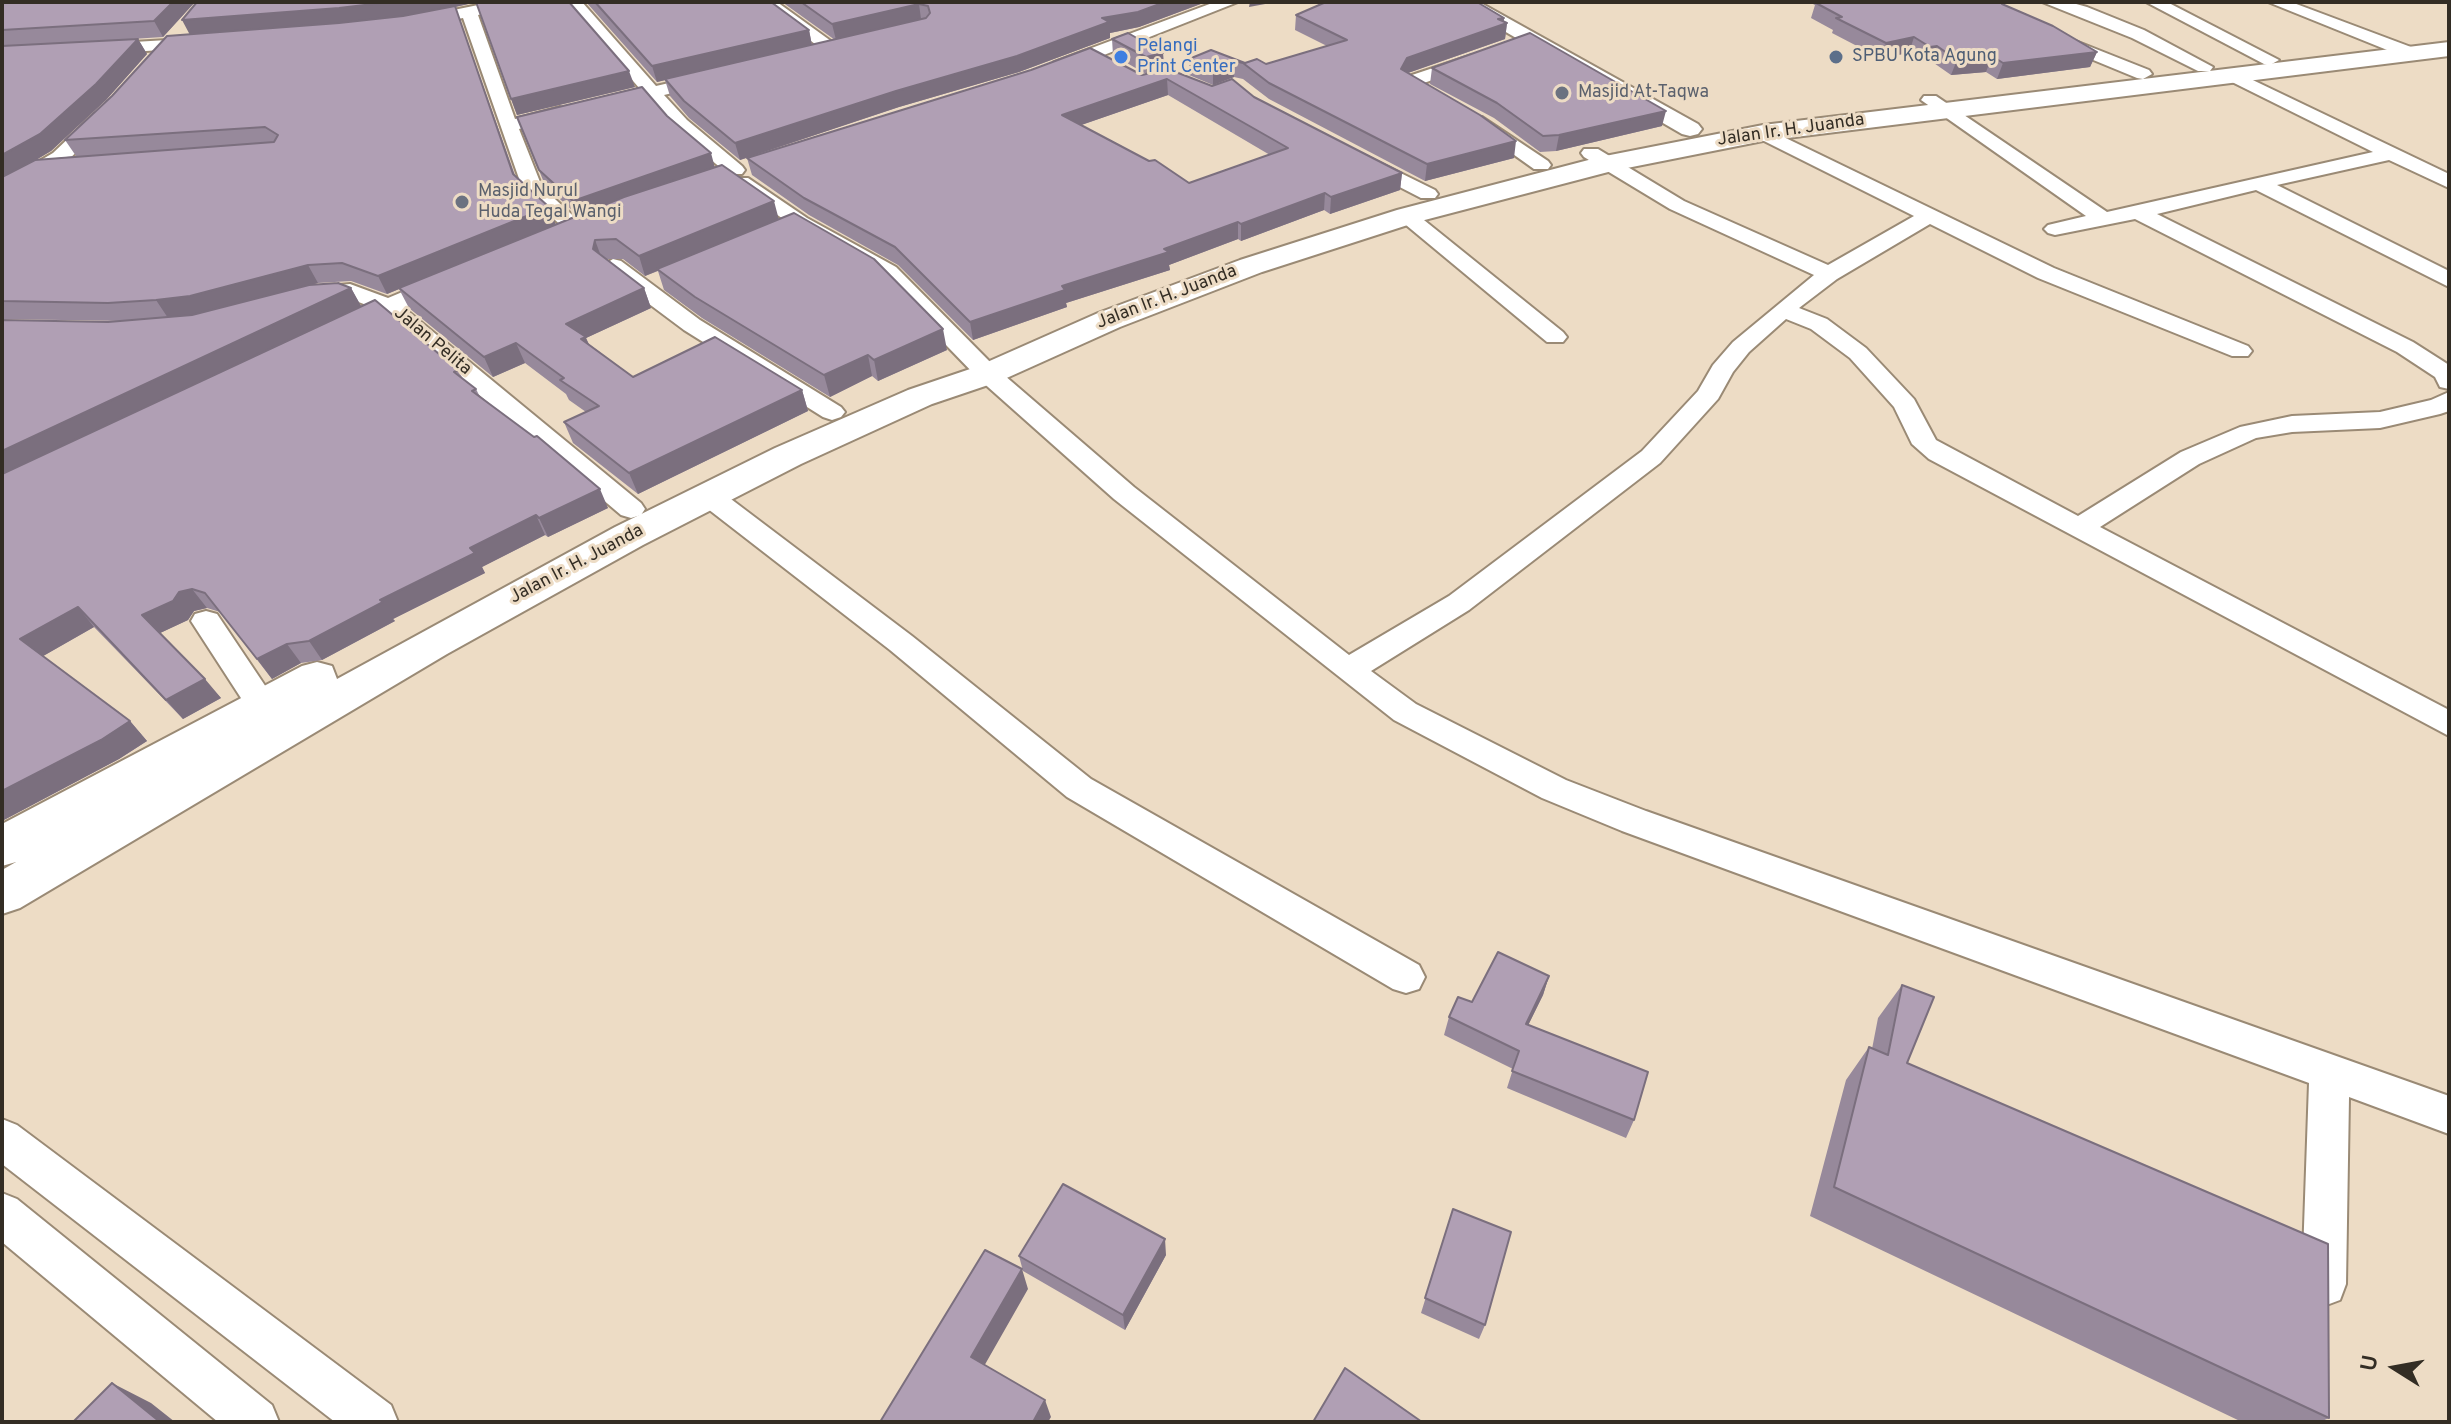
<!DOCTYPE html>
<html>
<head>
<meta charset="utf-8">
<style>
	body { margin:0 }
	#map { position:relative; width:2451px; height:1424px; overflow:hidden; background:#eddcc5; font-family:Overpass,sans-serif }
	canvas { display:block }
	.frame { position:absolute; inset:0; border:4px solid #332d24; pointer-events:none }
	.north { position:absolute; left:2355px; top:1328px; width:80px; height:80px; -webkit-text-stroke:6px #eddcc5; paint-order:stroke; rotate:281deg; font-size:22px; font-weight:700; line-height:32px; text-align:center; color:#332d24 }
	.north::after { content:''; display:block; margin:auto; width:28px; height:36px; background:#332d24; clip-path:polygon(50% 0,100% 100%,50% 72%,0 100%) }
</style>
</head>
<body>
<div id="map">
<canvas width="2451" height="1424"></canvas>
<div class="frame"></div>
<div class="north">U</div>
</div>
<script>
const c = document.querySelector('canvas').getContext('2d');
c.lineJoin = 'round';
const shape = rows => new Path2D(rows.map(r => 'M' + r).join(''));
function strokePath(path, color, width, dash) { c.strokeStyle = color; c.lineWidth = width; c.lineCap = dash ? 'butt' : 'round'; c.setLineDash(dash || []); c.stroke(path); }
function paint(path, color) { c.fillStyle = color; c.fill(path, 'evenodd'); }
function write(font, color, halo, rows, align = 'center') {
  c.font = font + ' Overpass,sans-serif'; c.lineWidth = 6; c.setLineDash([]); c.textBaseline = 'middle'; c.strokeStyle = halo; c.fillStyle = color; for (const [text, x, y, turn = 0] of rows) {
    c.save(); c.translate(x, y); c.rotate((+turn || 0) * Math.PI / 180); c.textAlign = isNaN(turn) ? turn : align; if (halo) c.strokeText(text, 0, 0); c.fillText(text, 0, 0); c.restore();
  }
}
const minor = shape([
	[493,2,525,2,523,5,478,15,515,119,560,107,569,113,567,117,519,129,542,187,583,225,587,229,583,233,569,233,523,190,463,18,414,28,406,23,414,18,493,2],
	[565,2,582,2,656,86,708,74,714,75,717,79,714,83,664,95,687,120,742,166,745,170,742,174,728,174,673,128,648,98,605,108,599,107,596,103,599,99,640,89,565,2],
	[759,2,777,2,842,49,833,54,827,53,759,2],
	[1215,2,1238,2,1066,70,1060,71,1051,66,1054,62,1215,2],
	[2042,2,2069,2,2087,7,2144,30,2213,67,2210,71,2198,71,2132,38,2042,2],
	[2146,2,2167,2,2279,60,2270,65,2264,64,2146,2],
	[2268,2,2291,2,2419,50,2422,54,2413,59,2407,58,2268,2],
	[2058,34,2149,70,2152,74,2143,79,2137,78,2052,43,2050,39,2058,34],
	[201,38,209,43,207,47,100,54,91,49,100,44,201,38],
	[1472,55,1478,56,1481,60,1478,64,1421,84,1446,97,1449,101,1446,105,1434,105,1411,93,1402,84,1406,77,1472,55],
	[2236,72,2449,174,2449,188,2389,160,2277,185,2449,271,2449,287,2256,190,2157,214,2413,342,2449,365,2449,389,2440,387,2435,377,2397,352,2135,219,2055,235,2048,233,2044,229,2048,225,2086,216,1921,100,1924,96,1936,96,2107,212,2373,152,2230,81,2227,77,2230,73,2236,72],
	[101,112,108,114,110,118,108,122,67,161,2,198,2,183,53,153,94,114,101,112],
	[1482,117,1548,161,1551,165,1548,169,1534,169,1475,127,1473,123,1475,119,1482,117],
	[1763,127,2054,268,2248,346,2252,351,2248,356,2232,356,2038,278,1930,224,1837,279,1799,308,1827,319,1866,348,1914,399,1936,440,2078,516,2181,452,2240,427,2292,416,2380,412,2431,400,2449,392,2449,411,2440,414,2380,428,2292,432,2256,438,2199,464,2100,527,2449,710,2449,736,1929,459,1912,444,1894,407,1850,358,1811,329,1786,319,1749,352,1733,372,1718,399,1660,463,1469,610,1371,671,1416,704,1566,780,1646,811,2449,1096,2449,1134,2349,1097,2346,1284,2340,1300,2324,1306,2308,1300,2302,1284,2309,1083,1622,831,1542,798,1394,720,1114,499,979,379,880,277,793,226,731,182,734,178,748,178,807,218,896,267,997,369,1134,487,1349,655,1449,596,1642,451,1698,391,1713,365,1733,342,1814,275,1670,209,1584,157,1581,153,1584,149,1598,149,1684,201,1828,265,1914,216,1756,137,1754,133,1756,129,1763,127],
	[1362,154,1435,190,1438,194,1435,198,1421,198,1355,164,1352,160,1355,156,1362,154],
	[1407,210,1414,212,1563,332,1567,337,1563,342,1547,342,1400,220,1397,216,1407,210],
	[613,259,621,261,700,320,841,407,845,412,841,417,832,420,823,417,684,330,605,271,602,266,613,259],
	[443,275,454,282,451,287,404,308,641,503,645,509,641,515,631,518,621,515,386,316,343,333,335,331,331,326,335,321,369,306,348,298,309,302,301,300,298,295,301,290,309,288,350,284,388,298,443,275],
	[709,488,719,490,912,636,1091,779,1419,965,1425,977,1419,989,1406,993,1393,989,1067,797,890,650,699,502,695,496,699,490,709,488],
	[206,611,217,614,274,699,279,707,274,715,263,719,252,715,191,621,195,614,206,611],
	[2,1119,17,1125,391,1405,398,1422,335,1422,2,1164,2,1119],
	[2,1193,17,1199,272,1405,279,1422,218,1422,2,1242,2,1193]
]);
const tertiary = shape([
	[1454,2,1479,2,1698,124,1702,129,1698,134,1690,136,1682,134,1454,2]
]);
const trunk = shape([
	[2449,42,2449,56,1763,141,1612,171,1417,222,1262,272,1120,327,1000,381,932,404,801,464,643,545,447,654,20,908,2,914,2,870,16,862,2,866,2,824,302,666,317,662,332,666,337,679,615,527,775,448,908,390,976,367,1098,313,1240,260,1397,210,1600,157,1763,125,2449,42]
]);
const wall = shape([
	[2,2,195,2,163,37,116,40,138,39,147,54,106,100,51,151,36,160,76,156,65,140,190,34,197,2,569,2,635,87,517,115,476,2,455,7,515,175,555,224,577,215,545,185,517,117,667,116,715,167,779,220,947,350,878,381,872,376,830,397,702,318,664,290,658,271,645,276,623,259,607,259,644,288,651,308,586,338,589,344,633,377,802,390,808,411,638,494,573,443,564,422,586,412,569,400,566,394,525,363,493,377,409,308,399,289,387,294,351,281,318,283,312,285,351,288,361,306,307,332,458,370,463,379,476,389,480,397,608,508,548,537,545,535,482,567,485,573,393,619,395,621,322,660,301,663,272,679,220,612,207,608,194,611,188,620,160,633,221,698,183,719,94,627,43,656,130,721,147,741,119,759,2,821,108,322,121,321,2,319],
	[586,2,771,2,809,30,812,45,835,40,782,2,1206,2,1139,27,1110,33,1110,38,1019,72,899,107,740,160,689,118,670,96,665,80,657,82],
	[1809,2,2001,2,2002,4,2097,52,2090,67,1997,79,1986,72,1951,75,1931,61,1924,62,1909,53,1880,58,1832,33,1833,30,1811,18,1815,5],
	[1296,15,1504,18,1504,22,1507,23,1505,39,1408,73,1514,158,1425,181,1269,99,1243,79,1234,77,1213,85,1189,75,1189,59,1211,50,1245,63,1266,64,1327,46,1295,30],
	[1112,39,1163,53,1164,70,1146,74,1113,55],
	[1432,68,1662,126,1556,151,1540,152,1494,118,1430,84],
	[1142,75,1212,86,1254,97,1402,173,1400,190,1330,214,1324,210,1241,241,1238,239,1169,265,1170,270,1066,303,1067,307,973,340,898,265,809,215,752,175,747,158],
	[1168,95,1270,155,1189,183,1081,125],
	[1549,976,1543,995,1528,1025,1634,1120,1626,1138,1507,1088,1513,1069,1444,1035,1449,1017,1472,1002],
	[1902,985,1907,1063,2329,1418,2320,1422,2242,1422,1810,1216,1846,1080,1869,1047,1872,1049,1878,1018],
	[1453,1209,1485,1325,1479,1339,1421,1313],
	[1166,1255,1125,1330,1023,1271,1019,1256]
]);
const shadedWall = shape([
	[173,2,195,2,163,37,154,21],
	[390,2,478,2,455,7,520,191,409,16,346,23,190,35,182,20],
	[1165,2,1206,2,1139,27,1110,33,1110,38,1019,72,899,107,740,160,735,143,1102,18],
	[1250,2,1276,2,1249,7],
	[919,4,921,19,836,40,832,24],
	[1504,18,1503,24,1507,23,1505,39,1405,74,1401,69,1407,58],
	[809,30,812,46,657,82,652,66],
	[1914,37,1909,53,1880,58,1886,43],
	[138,39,147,54,106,100,51,151,2,180,2,155],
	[1937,46,1931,61,1924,62,1930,47],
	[2097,52,2090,67,1997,79,2003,63],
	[1163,53,1164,70,1146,74,1146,57],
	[1992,56,1986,72,1951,75,1957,60],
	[1234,61,1234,77,1213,85,1213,69],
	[629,71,635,87,517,115,511,99],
	[1167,79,1168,95,1064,131,1062,115],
	[1666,111,1662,126,1556,151,1559,135],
	[1516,141,1514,158,1425,181,1427,164],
	[711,153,715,168,579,217,573,201],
	[1402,173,1400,190,1330,214,1331,197],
	[1325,193,1324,210,1241,241,1241,224],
	[774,201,779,220,645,276,639,256],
	[549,207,556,225,387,294,378,276],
	[1238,222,1238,239,1169,265,1170,270,1066,303,1067,307,973,340,970,322,1062,286],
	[595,240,602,259,593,249],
	[308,265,318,283,201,314,168,318,156,300],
	[351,288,361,306,2,478,2,451],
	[644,288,651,308,586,338,594,357,566,324],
	[943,329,947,350,878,381,874,360],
	[516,343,525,363,493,377,484,357],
	[868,355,872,376,830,397,824,375],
	[802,390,808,411,638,494,629,473],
	[600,489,608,508,548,537,539,518],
	[536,515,545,535,482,567,485,573,393,619,395,621,322,660,309,641,470,548],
	[192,589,207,608,194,611,188,620,158,634,142,615,179,592],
	[78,607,94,627,38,659,20,639],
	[287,644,301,663,272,679,257,659],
	[205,679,221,698,183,719,166,700],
	[130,721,147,741,119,759,2,821,2,791],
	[1549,976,1543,995,1520,1042,1526,1024],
	[1165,1239,1166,1255,1125,1330,1123,1315],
	[1022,1269,1028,1289,979,1375,971,1357],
	[112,1383,151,1403,175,1422,160,1422],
	[1045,1400,1051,1417,1048,1422,1033,1422]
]);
const building = shape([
	[2,2,173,2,154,21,2,30,2,2],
	[197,2,390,2,339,8,182,20,197,2],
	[476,2,569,2,629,71,511,99,476,2],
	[595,2,771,2,809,30,652,66,595,2],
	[801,2,1165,2,1138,12,1102,18,1109,22,1017,56,896,91,735,143,684,101,665,79,926,18,930,13,928,6,919,4,832,24,801,2],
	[1326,2,1477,2,1504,18,1498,19,1507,23,1407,58,1401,69,1480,115,1516,141,1427,164,1269,83,1243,63,1234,61,1213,69,1189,59,1211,50,1245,63,1257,59,1266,64,1347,40,1296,15,1326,2],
	[1820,2,2001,2,2002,4,2053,26,2097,52,2003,63,1992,56,1957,60,1937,46,1930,47,1914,37,1886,43,1836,18,1842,17,1816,3,1820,2],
	[455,6,513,174,549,207,378,276,342,263,308,265,190,296,156,300,108,303,2,301,2,177,35,160,274,142,278,135,265,127,65,140,112,96,167,36,339,23,403,16,455,6],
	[1128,33,1163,53,1146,57,1112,39,1128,33],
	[1530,33,1666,111,1559,135,1543,136,1497,103,1432,68,1530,33],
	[138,39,96,84,40,134,2,155,2,46,138,39],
	[1090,48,1142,75,1168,69,1212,86,1232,79,1254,97,1402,173,1331,197,1325,193,1241,224,1238,222,1164,249,1169,252,1062,286,1065,290,970,322,895,247,804,198,747,158,1031,70,1090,48],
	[1167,79,1288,148,1189,183,1155,160,1149,161,1062,115,1167,79],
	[642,87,667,116,711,153,573,201,539,170,517,117,642,87],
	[722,165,774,201,639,256,616,239,595,240,593,249,644,288,566,324,586,337,581,339,633,377,715,337,802,390,629,473,564,422,599,406,560,380,564,378,516,343,484,357,399,288,624,197,722,165],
	[794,213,874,259,943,329,874,360,868,355,824,375,695,297,657,269,794,213],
	[338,283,351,288,2,451,2,320,108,322,192,315,309,285,338,283],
	[375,300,458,370,454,372,476,389,472,391,534,437,537,436,600,489,539,518,536,515,470,548,475,553,380,600,383,602,309,641,287,644,257,659,205,593,192,589,179,592,173,601,142,615,205,679,166,700,78,607,20,639,130,721,101,740,2,791,2,474,375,300],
	[1498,952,1549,976,1526,1024,1648,1072,1634,1120,1512,1071,1519,1051,1449,1017,1458,997,1472,1002,1498,952],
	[1902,985,1934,997,1907,1063,2328,1244,2329,1418,1834,1187,1869,1047,1888,1055,1902,985],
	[1063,1184,1165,1239,1123,1315,1019,1256,1063,1184],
	[1453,1209,1511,1232,1485,1325,1425,1298,1453,1209],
	[985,1250,1022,1269,971,1357,1045,1400,1033,1422,880,1422,985,1250],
	[1345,1368,1422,1422,1313,1422,1345,1368],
	[112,1383,160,1422,73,1422,112,1383]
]);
const markers = [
	[1121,57,8,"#3f7fe0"],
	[1836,57,8,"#5c6f8a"],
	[1562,93,8,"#6b7280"],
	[462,202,8,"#6b7280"]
];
const farShopnames = [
	["Pelangi",1137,47],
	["Print Center",1137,68]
];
const farServicenames = [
	["SPBU Kota Agung",1852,57]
];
const farWorshipnames = [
	["Masjid At-Taqwa",1578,93],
	["Masjid Nurul",478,192],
	["Huda Tegal Wangi",478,213]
];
const farStreetnames = [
	["Jalan Ir. H. Juanda",1791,131,-8],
	["Jalan Ir. H. Juanda",1167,298,-21],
	["Jalan Pelita",432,342,40],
	["Jalan Ir. H. Juanda",577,565,-28]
];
strokePath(minor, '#9a8a75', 4);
strokePath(tertiary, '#9a8a75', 4);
strokePath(trunk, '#9a8a75', 4);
paint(minor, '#fff');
paint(tertiary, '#fff');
paint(trunk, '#fff');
paint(wall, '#97899b');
paint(shadedWall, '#7b6f7e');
paint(building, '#b09fb4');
strokePath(building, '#7b6f7e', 2);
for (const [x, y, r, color] of markers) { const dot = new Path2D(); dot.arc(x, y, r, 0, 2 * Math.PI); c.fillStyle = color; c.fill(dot); strokePath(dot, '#eddcc5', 3); }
write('18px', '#366cbe', '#eddcc5', farShopnames, 'left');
write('18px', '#4e5e75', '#eddcc5', farServicenames, 'left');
write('18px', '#5b616d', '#eddcc5', farWorshipnames, 'left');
write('18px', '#332d24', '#eddcc5', farStreetnames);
</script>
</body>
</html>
